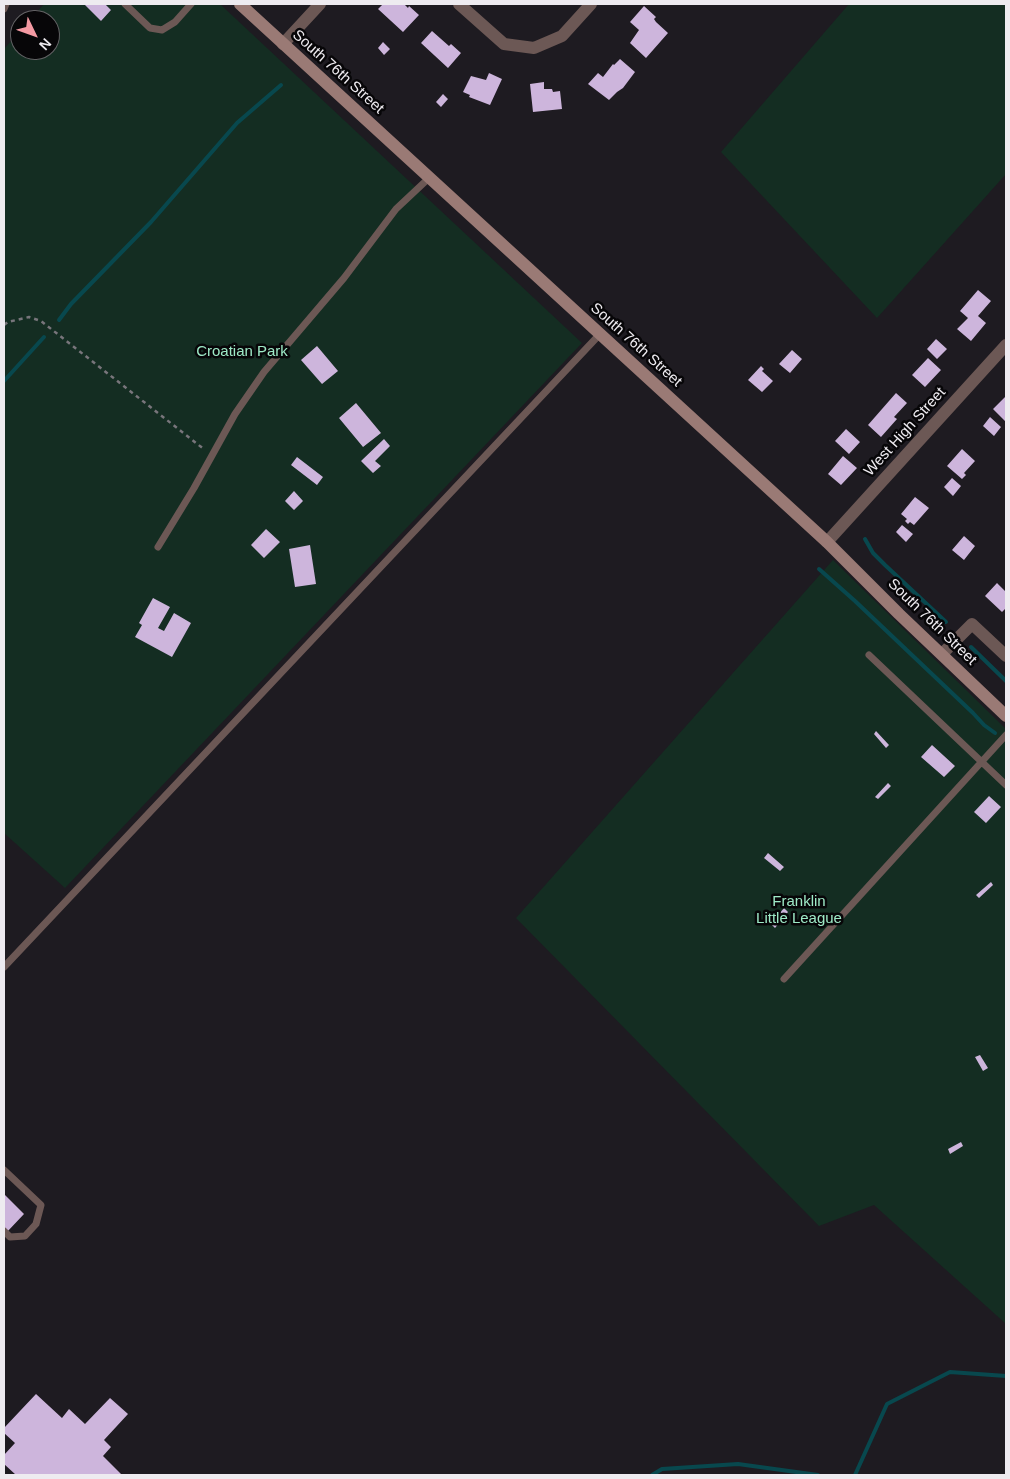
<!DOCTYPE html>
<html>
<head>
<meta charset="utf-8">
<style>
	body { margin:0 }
	#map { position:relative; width:1010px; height:1479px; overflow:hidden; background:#1e1b21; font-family:Helvetica,sans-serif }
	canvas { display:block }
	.frame { position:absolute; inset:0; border:5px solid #eeebf0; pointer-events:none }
	.north { position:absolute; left:10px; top:10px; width:50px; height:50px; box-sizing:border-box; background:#070608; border:1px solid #636265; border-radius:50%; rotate:132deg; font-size:14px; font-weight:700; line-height:20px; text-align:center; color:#eeebf0 }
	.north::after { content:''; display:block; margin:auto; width:18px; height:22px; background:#f49aa3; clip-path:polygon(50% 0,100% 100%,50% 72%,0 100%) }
</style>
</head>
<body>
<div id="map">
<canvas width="1010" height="1479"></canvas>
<div class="frame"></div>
<div class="north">N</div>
</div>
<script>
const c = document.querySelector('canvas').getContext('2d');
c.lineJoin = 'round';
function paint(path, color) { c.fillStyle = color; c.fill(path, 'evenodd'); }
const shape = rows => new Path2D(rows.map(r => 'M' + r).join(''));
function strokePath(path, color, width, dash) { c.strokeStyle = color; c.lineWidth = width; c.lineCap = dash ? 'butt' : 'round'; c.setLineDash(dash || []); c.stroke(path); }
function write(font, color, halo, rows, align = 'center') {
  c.font = font + ' Helvetica,sans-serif'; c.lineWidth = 5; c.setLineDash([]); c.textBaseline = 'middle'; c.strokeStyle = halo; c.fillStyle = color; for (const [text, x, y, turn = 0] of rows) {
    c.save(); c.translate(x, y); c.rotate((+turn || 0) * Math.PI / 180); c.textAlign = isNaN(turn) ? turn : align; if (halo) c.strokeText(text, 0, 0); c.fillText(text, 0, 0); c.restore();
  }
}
const green = shape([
	[44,4,220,4,582,343,65,888,4,833,4,49,20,31,20,50,50,50,50,20,30,20],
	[849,4,1006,4,1006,174,877,318,721,152],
	[833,560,1006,729,1006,1324,874,1205,819,1226,516,918]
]);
const stream = shape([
	[59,320,71,304,151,222,237,123,281,85],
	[4,381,44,337],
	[865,539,873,553,885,565,946,622],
	[819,569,855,601,973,713,984,725,995,733],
	[971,647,1006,681],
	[652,1475,662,1469,738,1464,818,1475],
	[855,1475,887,1404,950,1372,1006,1376]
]);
const building = shape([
	[86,4,105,4,111,10,101,21,85,5],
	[383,4,404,4,408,8,409,6,419,15,403,32,378,9],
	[644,6,656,17,654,19,656,22,668,33,646,58,630,43,639,30,630,22],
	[432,31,449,46,451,44,461,53,448,68,421,43],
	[383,42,390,49,384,55,378,48],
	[620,59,635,72,623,88,617,92,609,100,588,84,598,73,603,77,613,64,614,65],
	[489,73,502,79,490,105,469,97,470,95,463,92,471,76,486,80],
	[544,82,544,89,552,89,553,92,560,91,562,109,533,112,530,84],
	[443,94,448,99,441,107,436,102],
	[978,290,991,301,978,316,986,323,971,341,957,329,968,318,960,311],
	[936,339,947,349,937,359,927,349],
	[317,346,338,371,322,384,301,360],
	[792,350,802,359,790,373,779,364],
	[928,358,941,370,925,387,912,375],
	[761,366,764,369,762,371,773,381,762,392,748,380],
	[896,393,907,403,894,417,897,419,881,437,868,425],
	[1006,396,1006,422,993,409],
	[356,403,381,433,363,447,339,418],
	[990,417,1001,427,994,436,983,426],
	[846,429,860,442,849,454,835,441],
	[384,439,390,446,375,461,381,466,373,473,361,461],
	[962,449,975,461,964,473,966,475,962,479,947,466],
	[843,456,857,468,841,485,828,474],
	[297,457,323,477,317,485,291,465],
	[952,478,961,486,953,496,944,487],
	[294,491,303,501,294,510,285,501],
	[915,497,929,508,914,525,910,522,908,524,905,521,907,519,901,514],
	[902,525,913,534,906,542,896,532],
	[266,529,280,542,264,558,251,545],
	[964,536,975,546,964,560,952,550],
	[310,545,316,584,295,587,289,549],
	[997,583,1006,592,1006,608,1002,612,985,596],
	[153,598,170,607,158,628,164,631,174,613,191,623,172,657,135,637,142,625,139,623],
	[876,731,889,745,886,748,874,734],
	[932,745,955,766,944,777,921,757],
	[888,783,891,786,878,799,875,797],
	[989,796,1001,807,986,823,974,812],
	[768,853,784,867,780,871,764,858],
	[991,882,993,885,979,898,976,895],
	[784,908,788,912,775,928,771,924],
	[980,1055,988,1068,983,1071,975,1057],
	[961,1142,963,1146,950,1154,948,1149],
	[4,1194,24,1214,7,1232,4,1229],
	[36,1394,62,1418,69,1409,85,1424,110,1398,128,1414,104,1440,111,1447,103,1456,122,1475,16,1475,4,1464,4,1455,15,1443,4,1433,4,1428]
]);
const path = shape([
	[4,325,8,322,29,317,41,321,205,450]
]);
const lane = shape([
	[125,4,150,28,162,30,175,22,191,4],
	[4,9,6,4],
	[158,547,194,488,235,414,264,372,344,278,396,209,429,178],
	[869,655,1006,785],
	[4,967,600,334],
	[784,979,1006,735],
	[4,1170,41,1205,36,1224,25,1236,10,1237,4,1231]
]);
const street = shape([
	[459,4,504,44,534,48,562,36,591,4],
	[283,44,320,4],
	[827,542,1006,345],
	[942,654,972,624,1006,656]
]);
const secondary = shape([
	[240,4,827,542,899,614,1006,716]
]);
const streetNames = [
	["South 76th Street",338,72,42],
	["South 76th Street",636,345,42],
	["West High Street",905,432,-48],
	["South 76th Street",932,622,44]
];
const parkNames = [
	["Croatian Park",242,352],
	["Franklin",799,902],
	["Little League",799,919]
];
paint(green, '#142d22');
strokePath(stream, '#08484e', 4);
paint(building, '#cdb5dc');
strokePath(path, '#78757b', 2.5, [4, 4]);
strokePath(lane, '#6c5855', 7);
strokePath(street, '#6c5855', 12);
strokePath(secondary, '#9a7a75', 12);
write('15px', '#eeebf0', '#070608', streetNames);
write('15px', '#9eeac7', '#070608', parkNames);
</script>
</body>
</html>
